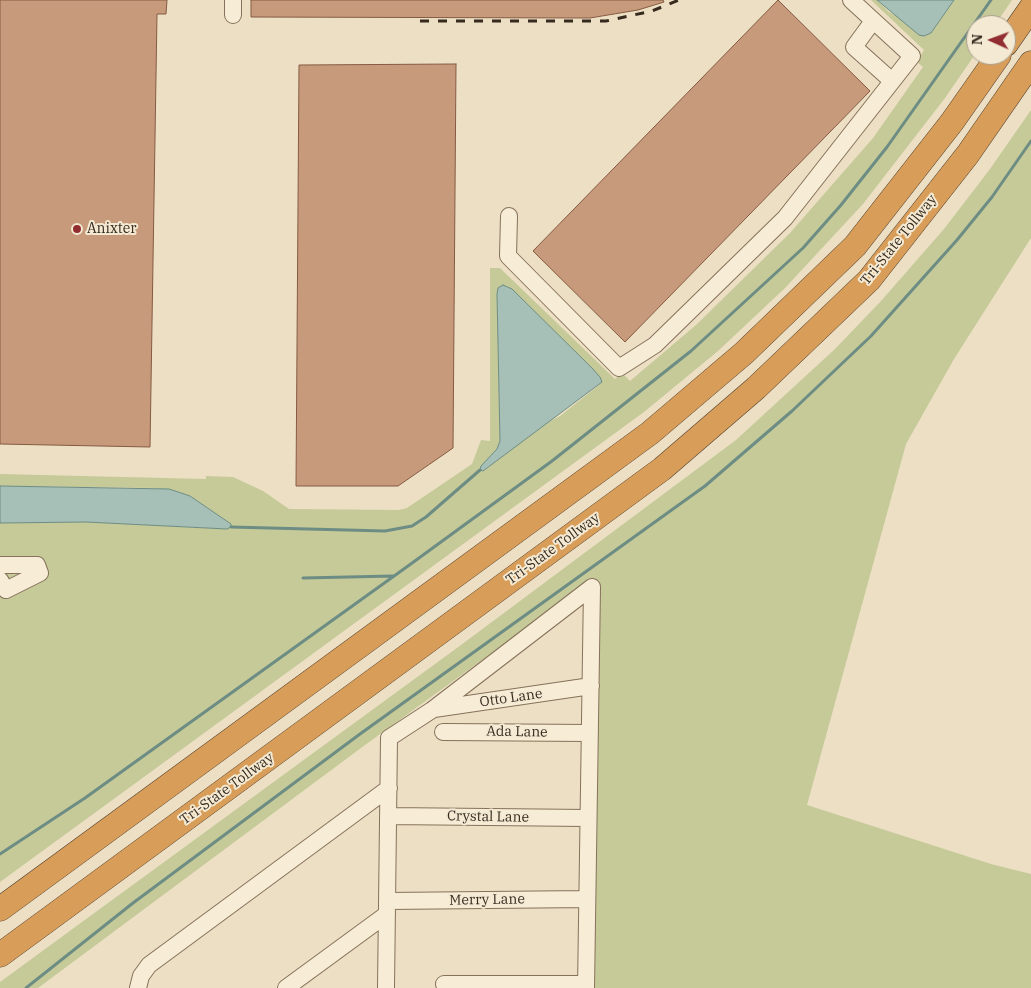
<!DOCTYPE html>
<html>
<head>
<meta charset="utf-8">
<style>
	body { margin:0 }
	#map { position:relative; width:1031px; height:988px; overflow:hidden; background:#ecdfc4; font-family:"IBM Plex Serif",serif }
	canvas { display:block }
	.north { position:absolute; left:966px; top:15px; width:50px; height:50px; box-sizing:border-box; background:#f4ead3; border:1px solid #a89d8b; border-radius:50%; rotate:272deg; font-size:14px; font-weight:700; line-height:20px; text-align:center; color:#362a1f }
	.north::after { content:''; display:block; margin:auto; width:18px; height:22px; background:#922e31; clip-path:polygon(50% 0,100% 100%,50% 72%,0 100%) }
</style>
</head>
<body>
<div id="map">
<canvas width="1031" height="988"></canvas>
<div class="north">N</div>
</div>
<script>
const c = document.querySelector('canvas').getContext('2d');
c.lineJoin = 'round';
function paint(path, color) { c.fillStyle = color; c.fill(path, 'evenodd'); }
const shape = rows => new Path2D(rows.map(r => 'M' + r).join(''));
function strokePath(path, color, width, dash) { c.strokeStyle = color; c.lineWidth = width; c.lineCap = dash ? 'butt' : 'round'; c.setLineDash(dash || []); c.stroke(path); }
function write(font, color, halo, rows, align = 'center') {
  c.font = font + ' "IBM Plex Serif",serif'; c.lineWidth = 4; c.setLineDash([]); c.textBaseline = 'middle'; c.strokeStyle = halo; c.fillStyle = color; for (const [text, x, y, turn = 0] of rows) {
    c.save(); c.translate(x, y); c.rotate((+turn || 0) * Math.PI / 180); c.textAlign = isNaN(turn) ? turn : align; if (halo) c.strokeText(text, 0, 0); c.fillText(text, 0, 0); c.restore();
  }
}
const green = shape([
	[871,0,877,0,889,12,931,33,954,0,1012,0,995,25,976,25,976,53,945,98,863,204,785,288,718,351,644,412,0,882,0,523,86,522,227,529,231,524,190,496,155,488,0,486,0,474,206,479,206,476,233,477,263,491,289,509,399,510,407,508,472,464,481,440,490,441,490,268,500,268,615,379,622,373,630,381,696,325,790,233,873,138,923,67,917,62,924,50],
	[507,286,592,368,599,385,560,416,540,426,483,471,499,446,500,441,497,294],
	[1031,110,1031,238,954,359,906,444,807,805,991,864,1031,874,1031,988,590,988,595,578,365,745,38,988,0,988,0,982,461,645,736,440,835,349,881,301,944,229,990,169]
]);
const water = shape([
	[877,0,954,0,931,33,924,36,919,35,877,0],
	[503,285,512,289,592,368,600,377,602,382,483,471,480,470,481,466,497,449,500,441,497,294,498,288,503,285],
	[0,486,169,489,190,496,231,524,231,527,227,529,86,522,0,523,0,486]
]);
const stream = shape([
	[231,527,385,531,412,526,426,517,480,470],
	[303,578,393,576],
	[0,854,85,798,408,566,552,461,691,351,803,248,841,205,887,147,991,0],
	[26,988,133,903,360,734,705,486,792,411,871,336,957,240,992,197,1031,141]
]);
const building = shape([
	[0,0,167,0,166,14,157,14,150,447,0,444,0,0],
	[251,0,663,0,664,2,638,10,590,18,251,17,251,0],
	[778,0,870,91,625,342,533,251,778,0],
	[456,64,453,448,398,486,296,486,299,65,456,64]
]);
const minor = shape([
	[233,15,233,0],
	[873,21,854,47,892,81],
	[509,216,508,256,619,368,655,345,785,218,912,56,851,0],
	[0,565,37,565,40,573,6,590,0,580],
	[434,709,591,686],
	[443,732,590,733],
	[388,816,588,818],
	[387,901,587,899],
	[444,984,586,984],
	[138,988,141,976,149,965,389,788],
	[286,988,387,914],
	[386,988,389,738,432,710,592,587],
	[586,988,592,587]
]);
const highway = shape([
	[1006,44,1031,8],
	[0,909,650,433,744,353,855,246,952,122,999,55],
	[0,955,662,469,756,388,869,280,968,154,1031,63]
]);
const rail = shape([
	[420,21,606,21,652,11,679,0]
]);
const markers = [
	[77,229,5,"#922e31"]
];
const poiNames = [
	["Anixter",87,229]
];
const streetNames = [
	["Tri-State Tollway",899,240,-51],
	["Tri-State Tollway",553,549,-36],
	["Otto Lane",511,698,-8],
	["Ada Lane",517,732,1],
	["Tri-State Tollway",227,789,-36],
	["Crystal Lane",488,817,1],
	["Merry Lane",487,900,-1]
];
paint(green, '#c5ca98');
paint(water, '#a6bfb7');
strokePath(water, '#6d8d84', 1);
strokePath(stream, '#6d8d84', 3);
paint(building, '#c89a7c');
strokePath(building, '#845b42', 1);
strokePath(minor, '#86715b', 18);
strokePath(highway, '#54402f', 25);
strokePath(minor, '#f7edd7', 16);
strokePath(highway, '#d79d59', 24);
strokePath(rail, '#362a1f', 3, [9, 9]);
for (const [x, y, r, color] of markers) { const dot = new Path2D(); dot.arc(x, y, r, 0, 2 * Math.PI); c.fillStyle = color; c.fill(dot); strokePath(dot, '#f4ead3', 2); }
write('14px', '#362a1f', '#f4ead3', poiNames, 'left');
write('14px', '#362a1f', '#f4ead3', streetNames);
</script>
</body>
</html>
